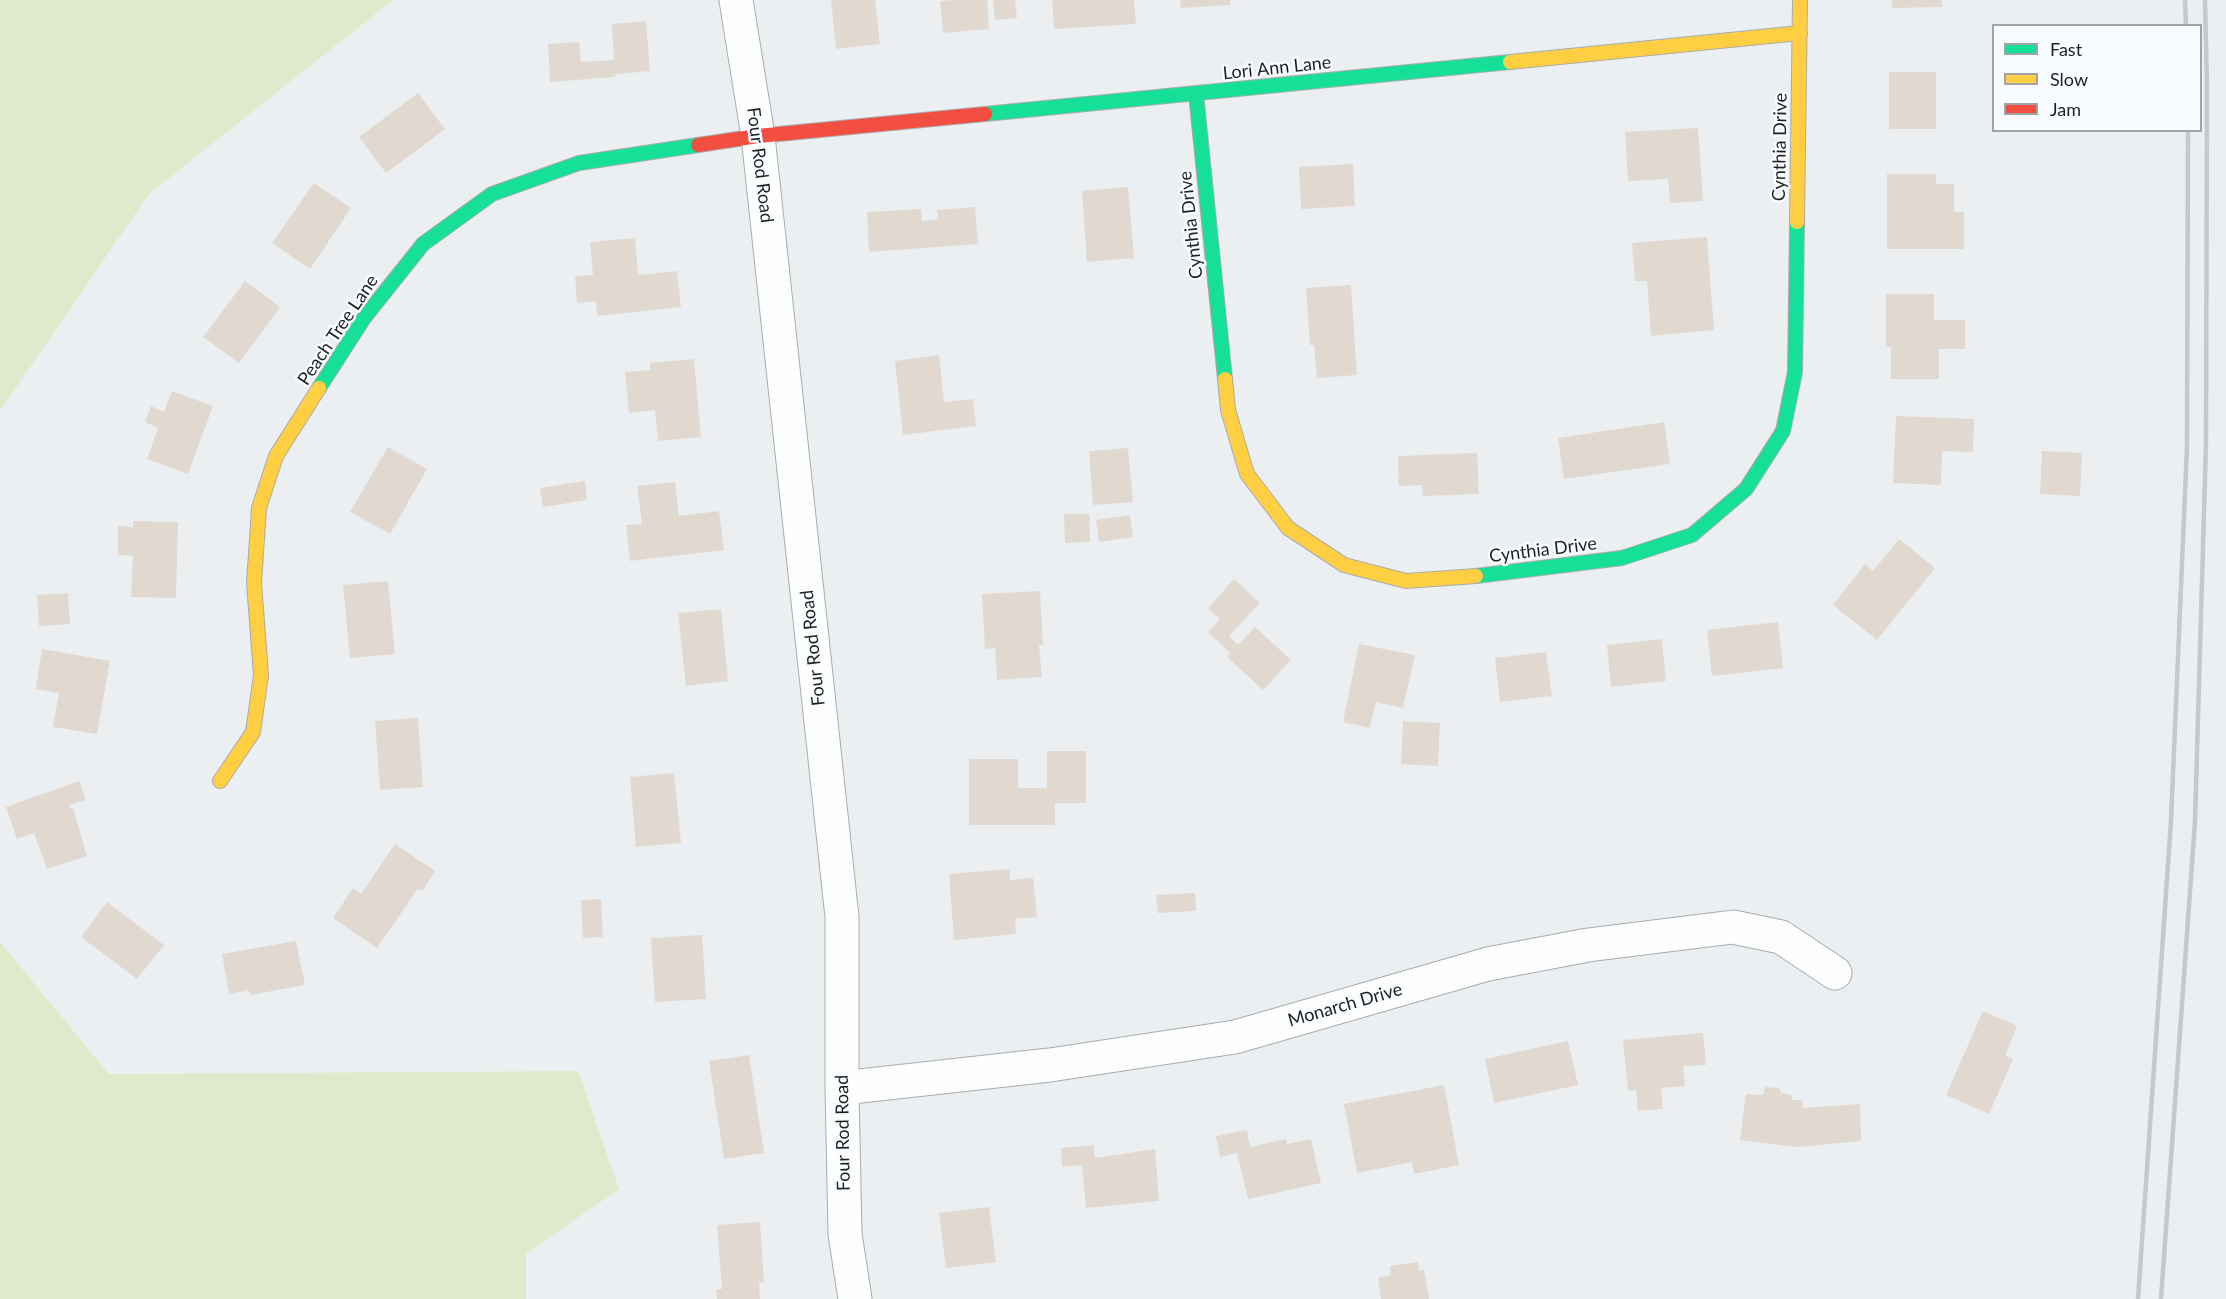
<!DOCTYPE html>
<html>
<head>
<meta charset="utf-8">
<style>
	body { margin:0 }
	#map { position:relative; width:2226px; height:1299px; overflow:hidden; background:#eceff1; font-family:Lato,sans-serif }
	canvas { display:block }
	.legend { position:absolute; left:1992px; top:24px; width:210px; height:108px; box-sizing:border-box; background:#f9fcfe; border:2px solid #a1a4a6; margin:0; padding:8px 10px; list-style:none; font-size:18px; color:#1d1f21 }
	.legend li { display:flex; align-items:center; gap:12px; height:30px }
	.legend b { width:30px; border:2px solid #a1a4a6 }
</style>
</head>
<body>
<div id="map">
<canvas width="2226" height="1299"></canvas>
<ul class="legend">
<li><b style="height:8px;background:#16e098"></b>Fast</li>
<li><b style="height:8px;background:#ffcf43"></b>Slow</li>
<li><b style="height:8px;background:#f24e42"></b>Jam</li>
</ul>
</div>
<script>
const c = document.querySelector('canvas').getContext('2d');
c.lineJoin = 'round';
function paint(path, color) { c.fillStyle = color; c.fill(path, 'evenodd'); }
const shape = rows => new Path2D(rows.map(r => 'M' + r).join(''));
function strokePath(path, color, width, dash) { c.strokeStyle = color; c.lineWidth = width; c.lineCap = dash ? 'butt' : 'round'; c.setLineDash(dash || []); c.stroke(path); }
function write(font, color, halo, rows, align = 'center') {
  c.font = font + ' Lato,sans-serif'; c.lineWidth = 5; c.setLineDash([]); c.textBaseline = 'middle'; c.strokeStyle = halo; c.fillStyle = color; for (const [text, x, y, turn = 0] of rows) {
    c.save(); c.translate(x, y); c.rotate((+turn || 0) * Math.PI / 180); c.textAlign = isNaN(turn) ? turn : align; if (halo) c.strokeText(text, 0, 0); c.fillText(text, 0, 0); c.restore();
  }
}
const green = shape([
	[0,0,393,0,149,194,0,411],
	[0,942,109,1074,578,1071,619,1189,526,1254,526,1299,0,1299]
]);
const building = shape([
	[831,0,875,0,880,44,836,49],
	[954,0,987,0,989,29,943,33,940,1],
	[993,0,1015,0,1017,18,995,20],
	[1052,0,1134,0,1136,24,1054,29],
	[1180,0,1230,0,1230,5,1181,8],
	[1892,0,1942,0,1942,7,1892,8],
	[646,21,650,71,617,74,614,77,550,82,548,44,579,42,581,62,614,60,612,24],
	[1889,72,1936,72,1936,129,1889,129],
	[418,93,445,129,386,173,359,137],
	[1698,128,1703,201,1670,203,1668,179,1628,181,1625,132],
	[1353,164,1355,206,1301,209,1299,167],
	[1887,174,1936,174,1936,184,1954,184,1954,212,1964,212,1964,249,1887,249],
	[314,183,351,208,310,269,272,243],
	[1128,187,1134,258,1087,262,1082,191],
	[975,207,978,244,869,252,867,212,921,209,922,221,938,219,937,210],
	[1707,237,1714,330,1651,336,1647,281,1635,281,1632,243],
	[635,238,638,275,677,271,681,307,597,316,596,301,577,303,575,276,593,275,590,242],
	[245,281,280,307,239,363,203,337],
	[1351,285,1357,375,1317,378,1314,345,1310,345,1306,288],
	[1886,294,1934,294,1934,320,1965,320,1965,349,1939,349,1939,379,1891,379,1891,347,1886,347],
	[939,355,944,402,973,399,976,426,903,435,895,361],
	[694,359,701,437,658,441,655,410,629,413,625,372,650,370,650,363],
	[172,391,213,406,188,474,147,459,158,428,145,422,151,406,164,412],
	[1896,416,1974,419,1973,452,1942,451,1941,485,1893,483],
	[1664,422,1670,464,1564,479,1558,438],
	[388,447,427,469,390,534,350,512],
	[1128,448,1133,502,1093,505,1089,451],
	[2042,451,2082,453,2080,496,2040,494],
	[1477,453,1479,494,1423,496,1422,485,1399,486,1398,456],
	[585,481,587,500,543,507,540,488],
	[675,482,679,516,719,511,724,550,630,561,626,525,642,524,637,486],
	[1064,514,1089,514,1090,542,1065,543],
	[1130,515,1133,537,1099,542,1096,520],
	[133,521,178,522,176,598,131,597,133,556,118,555,118,526,133,527],
	[1899,539,1935,568,1877,640,1833,605,1865,564,1873,571],
	[1234,579,1260,603,1229,636,1238,645,1255,627,1291,660,1263,690,1227,657,1230,653,1208,632,1220,619,1208,608],
	[388,581,395,654,350,658,343,585],
	[1040,591,1043,645,1039,645,1042,677,997,680,995,648,985,649,982,594],
	[68,593,70,624,39,626,37,595],
	[721,609,728,681,686,686,678,613],
	[1778,622,1783,668,1712,676,1707,630],
	[1662,639,1666,681,1611,687,1607,645],
	[1359,644,1415,655,1403,708,1376,702,1370,728,1343,722],
	[42,649,110,661,97,734,53,727,59,693,36,689],
	[1546,652,1552,696,1500,702,1495,658],
	[418,718,423,787,380,790,375,721],
	[1403,721,1440,723,1438,766,1401,764],
	[1047,751,1086,751,1086,803,1055,803,1055,825,969,825,969,759,1018,759,1018,788,1047,788],
	[674,773,681,843,636,847,630,777],
	[79,781,86,800,69,805,71,809,73,808,87,856,47,869,34,833,17,839,6,807],
	[395,844,435,871,423,890,417,890,377,948,333,918,353,888,361,894],
	[1010,869,1010,880,1033,878,1037,917,1015,919,1016,934,954,940,949,874],
	[1195,893,1196,911,1158,913,1156,895],
	[601,899,603,937,583,938,581,900],
	[107,902,164,945,137,979,81,937],
	[702,935,706,999,655,1002,651,938],
	[296,941,305,985,251,995,248,990,229,994,222,954],
	[1983,1011,2017,1026,2005,1056,2013,1059,1989,1114,1946,1095],
	[1703,1033,1706,1065,1683,1066,1685,1086,1661,1088,1663,1109,1638,1111,1636,1090,1628,1091,1623,1040],
	[1568,1041,1578,1085,1494,1103,1485,1059],
	[749,1055,764,1153,724,1159,709,1061],
	[1444,1085,1459,1165,1414,1174,1412,1162,1357,1173,1344,1104],
	[1765,1087,1779,1088,1781,1093,1791,1095,1792,1100,1802,1100,1803,1108,1860,1104,1861,1141,1797,1147,1740,1140,1746,1094,1763,1095],
	[1247,1130,1250,1147,1286,1139,1287,1144,1311,1139,1321,1183,1248,1199,1237,1153,1220,1157,1216,1136],
	[1094,1145,1095,1158,1155,1149,1159,1201,1086,1208,1082,1165,1062,1167,1061,1148],
	[989,1207,996,1262,946,1268,939,1213],
	[760,1222,764,1282,759,1282,760,1299,717,1299,716,1289,722,1289,717,1225],
	[1418,1262,1419,1271,1424,1270,1429,1299,1381,1299,1378,1278,1391,1275,1390,1266]
]);
const street = shape([
	[736,0,758,136,842,917,842,1088,845,1234,855,1299],
	[842,1088,1050,1065,1235,1037,1488,964,1588,945,1733,927,1781,937,1835,973]
]);
const fast = shape([
	[1196,94,1225,379],
	[985,114,1510,62],
	[319,388,364,318,423,244,492,194,579,163,698,145],
	[1476,576,1622,558,1692,535,1746,489,1783,431,1795,372,1797,222]
]);
const slow = shape([
	[1510,62,1800,33],
	[1797,222,1800,0],
	[1225,379,1228,410,1247,474,1288,528,1344,565,1406,581,1476,576],
	[220,781,253,732,261,675,254,583,259,508,276,456,319,388]
]);
const jam = shape([
	[698,145,758,136,985,114]
]);
const rail = shape([
	[2185,0,2186,26],
	[2138,1299,2171,821,2187,446,2188,130],
	[2161,1299,2195,821,2206,444,2207,85,2205,0]
]);
const streetNames = [
	["Lori Ann Lane",1277,68,-6],
	["Cynthia Drive",1780,147,-89],
	["Four Rod Road",760,165,83],
	["Cynthia Drive",1191,225,-96],
	["Peach Tree Lane",338,330,-56],
	["Cynthia Drive",1543,550,-7],
	["Four Rod Road",813,648,-96],
	["Monarch Drive",1345,1005,-16],
	["Four Rod Road",843,1133,-91]
];
paint(green, '#dfeacc');
paint(building, '#e1d9cf');
strokePath(street, '#a9abad', 35);
strokePath(fast, '#a9abad', 16);
strokePath(slow, '#a9abad', 16);
strokePath(jam, '#a9abad', 16);
strokePath(street, '#fcfdfd', 33);
strokePath(fast, '#16e098', 14);
strokePath(slow, '#ffcf43', 14);
strokePath(jam, '#f24e42', 14);
strokePath(rail, '#c7c8c8', 4.5);
write('18px', '#1d1f21', '#f9fcfe', streetNames);
</script>
</body>
</html>
